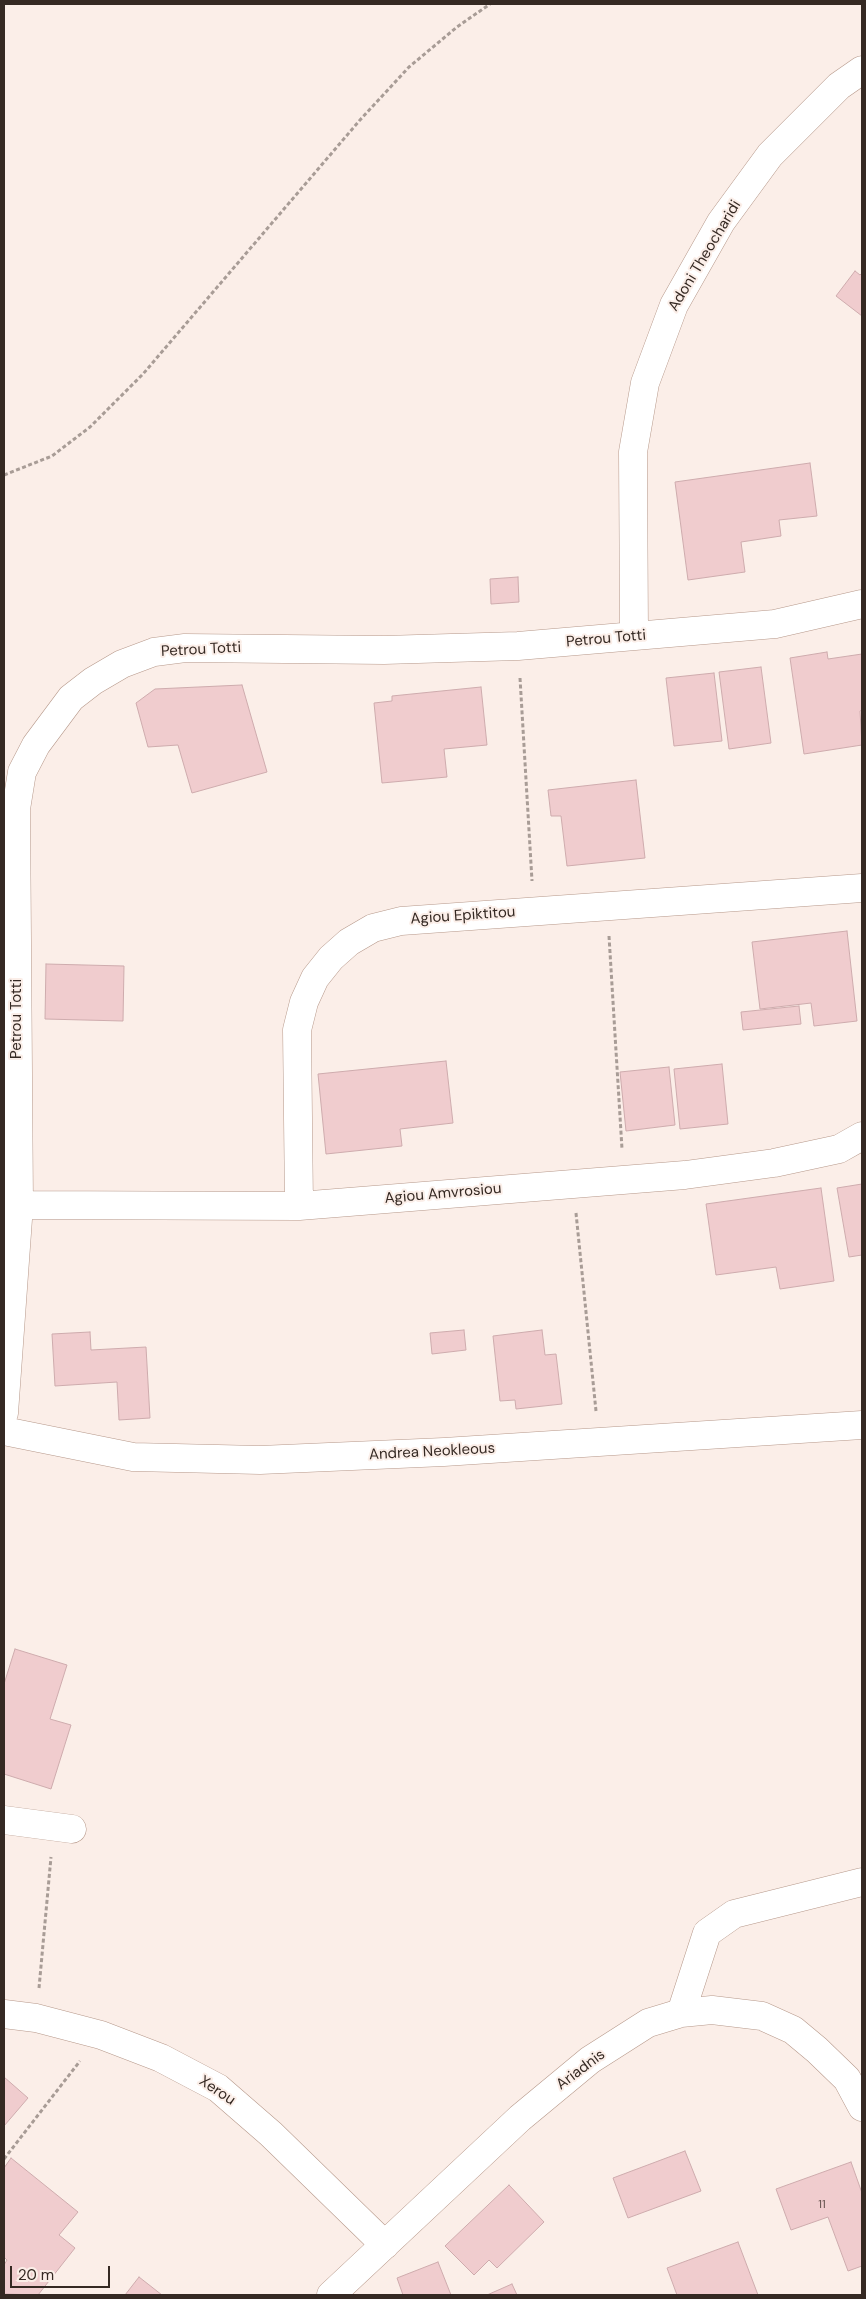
<!DOCTYPE html>
<html>
<head>
<meta charset="utf-8">
<style>
	body { margin:0 }
	#map { position:relative; width:866px; height:2299px; overflow:hidden; background:#fbeee8; font-family:"DM Sans",sans-serif }
	canvas { display:block }
	.frame { position:absolute; inset:0; border:5px solid #352923; pointer-events:none }
	.scale { position:absolute; left:10px; top:2266px; width:100px; height:22px; box-sizing:border-box; border:2px solid #352923; border-top:0; padding-left:6px; font-size:15px; line-height:18px; white-space:nowrap; color:#352923; -webkit-text-stroke:4px #fbeee8; paint-order:stroke }
</style>
</head>
<body>
<div id="map">
<canvas width="866" height="2299"></canvas>
<div class="frame"></div>
<div class="scale">20 m</div>
</div>
<script>
const c = document.querySelector('canvas').getContext('2d');
c.lineJoin = 'round';
function paint(path, color) { c.fillStyle = color; c.fill(path, 'evenodd'); }
const shape = rows => new Path2D(rows.map(r => 'M' + r).join(''));
function strokePath(path, color, width, dash) { c.strokeStyle = color; c.lineWidth = width; c.lineCap = dash ? 'butt' : 'round'; c.setLineDash(dash || []); c.stroke(path); }
function write(font, color, halo, rows, align = 'center') {
  c.font = font + ' "DM Sans",sans-serif'; c.lineWidth = 4; c.setLineDash([]); c.textBaseline = 'middle'; c.strokeStyle = halo; c.fillStyle = color; for (const [text, x, y, turn = 0] of rows) {
    c.save(); c.translate(x, y); c.rotate((+turn || 0) * Math.PI / 180); c.textAlign = isNaN(turn) ? turn : align; if (halo) c.strokeText(text, 0, 0); c.fillText(text, 0, 0); c.restore();
  }
}
const building = shape([
	[855,271,860,275,862,273,862,316,836,296,855,271],
	[810,463,817,516,779,520,781,536,741,542,745,572,688,580,675,482,810,463],
	[518,577,519,602,491,604,490,579,518,577],
	[827,652,828,659,862,654,862,710,860,711,862,745,804,754,790,658,827,652],
	[761,667,771,743,729,749,719,672,761,667],
	[714,673,722,741,674,746,666,678,714,673],
	[242,685,267,772,192,793,178,745,148,747,136,703,155,689,242,685],
	[481,687,487,745,444,749,447,777,382,783,374,703,392,701,392,696,481,687],
	[636,780,645,858,567,866,561,816,551,816,548,790,636,780],
	[847,931,857,1021,814,1026,811,1003,760,1009,752,942,847,931],
	[46,964,124,966,123,1021,45,1019,46,964],
	[799,1006,801,1024,743,1030,741,1012,799,1006],
	[446,1061,453,1123,400,1129,402,1146,326,1154,318,1074,446,1061],
	[722,1064,728,1124,680,1129,674,1069,722,1064],
	[669,1067,675,1125,626,1131,620,1072,669,1067],
	[862,1184,862,1255,849,1257,837,1188,862,1184],
	[821,1188,834,1281,780,1289,776,1267,716,1275,706,1204,821,1188],
	[464,1330,466,1350,432,1354,430,1333,464,1330],
	[542,1330,545,1355,556,1354,562,1404,516,1409,515,1400,500,1401,493,1336,542,1330],
	[90,1332,91,1350,146,1347,150,1418,119,1420,117,1382,55,1386,52,1334,90,1332],
	[15,1649,67,1665,50,1719,71,1725,51,1789,4,1774,4,1684,15,1649],
	[4,2077,28,2098,4,2126,4,2077],
	[685,2151,701,2191,628,2218,613,2178,685,2151],
	[11,2158,78,2212,59,2235,75,2248,38,2295,4,2294,4,2265,7,2260,4,2257,4,2168,11,2158],
	[851,2162,862,2193,862,2266,848,2271,828,2217,791,2230,776,2189,851,2162],
	[509,2185,544,2222,497,2268,489,2260,474,2275,445,2246,509,2185],
	[738,2242,758,2295,677,2295,667,2268,738,2242],
	[438,2262,451,2295,403,2295,397,2278,438,2262],
	[139,2277,162,2295,125,2295,139,2277],
	[512,2284,517,2295,487,2295,512,2284]
]);
const path = shape([
	[4,475,52,456,90,427,143,374,360,120,409,67,457,27,490,4],
	[520,678,532,881],
	[609,936,622,1149],
	[576,1213,596,1411],
	[39,1988,51,1857],
	[4,2159,80,2061]
]);
const street = shape([
	[634,636,633,452,645,383,674,305,721,222,770,155,839,86,862,70],
	[19,1205,299,1206,685,1175,774,1163,839,1149,862,1136],
	[299,1206,297,1030,304,1002,315,978,331,958,349,942,373,928,401,921,862,888],
	[4,1413,19,1205,16,809,22,772,36,745,71,698,93,681,122,664,154,652,185,648,384,650,518,646,775,624,862,604],
	[4,1431,133,1457,260,1460,444,1452,862,1425],
	[4,1820,72,1829],
	[681,2013,707,1933,734,1914,862,1882],
	[4,2014,36,2018,101,2035,161,2058,218,2088,271,2134,385,2245],
	[331,2295,520,2118,590,2060,648,2023,681,2013,712,2010,762,2016,793,2030,817,2050,847,2079,862,2107]
]);
const numberNames = [
	["11",822,2205]
];
const streetNames = [
	["Adoni Theocharidi",705,256,-59],
	["Petrou Totti",606,639,-5],
	["Petrou Totti",201,650,-3],
	["Agiou Epiktitou",463,916,-4],
	["Petrou Totti",17,1019,-90],
	["Agiou Amvrosiou",443,1194,-5],
	["Andrea Neokleous",432,1452,-3],
	["Ariadnis",581,2070,-37],
	["Xerou",217,2091,34]
];
paint(building, '#f0ccce');
strokePath(building, '#ceabad', 1);
strokePath(street, '#b6988a', 29);
strokePath(path, '#a89c96', 3, [4, 2.5]);
strokePath(street, '#fff', 28);
write('12px', '#64524e', null, numberNames);
write('15px', '#352923', '#fbeee8', streetNames);
</script>
</body>
</html>
